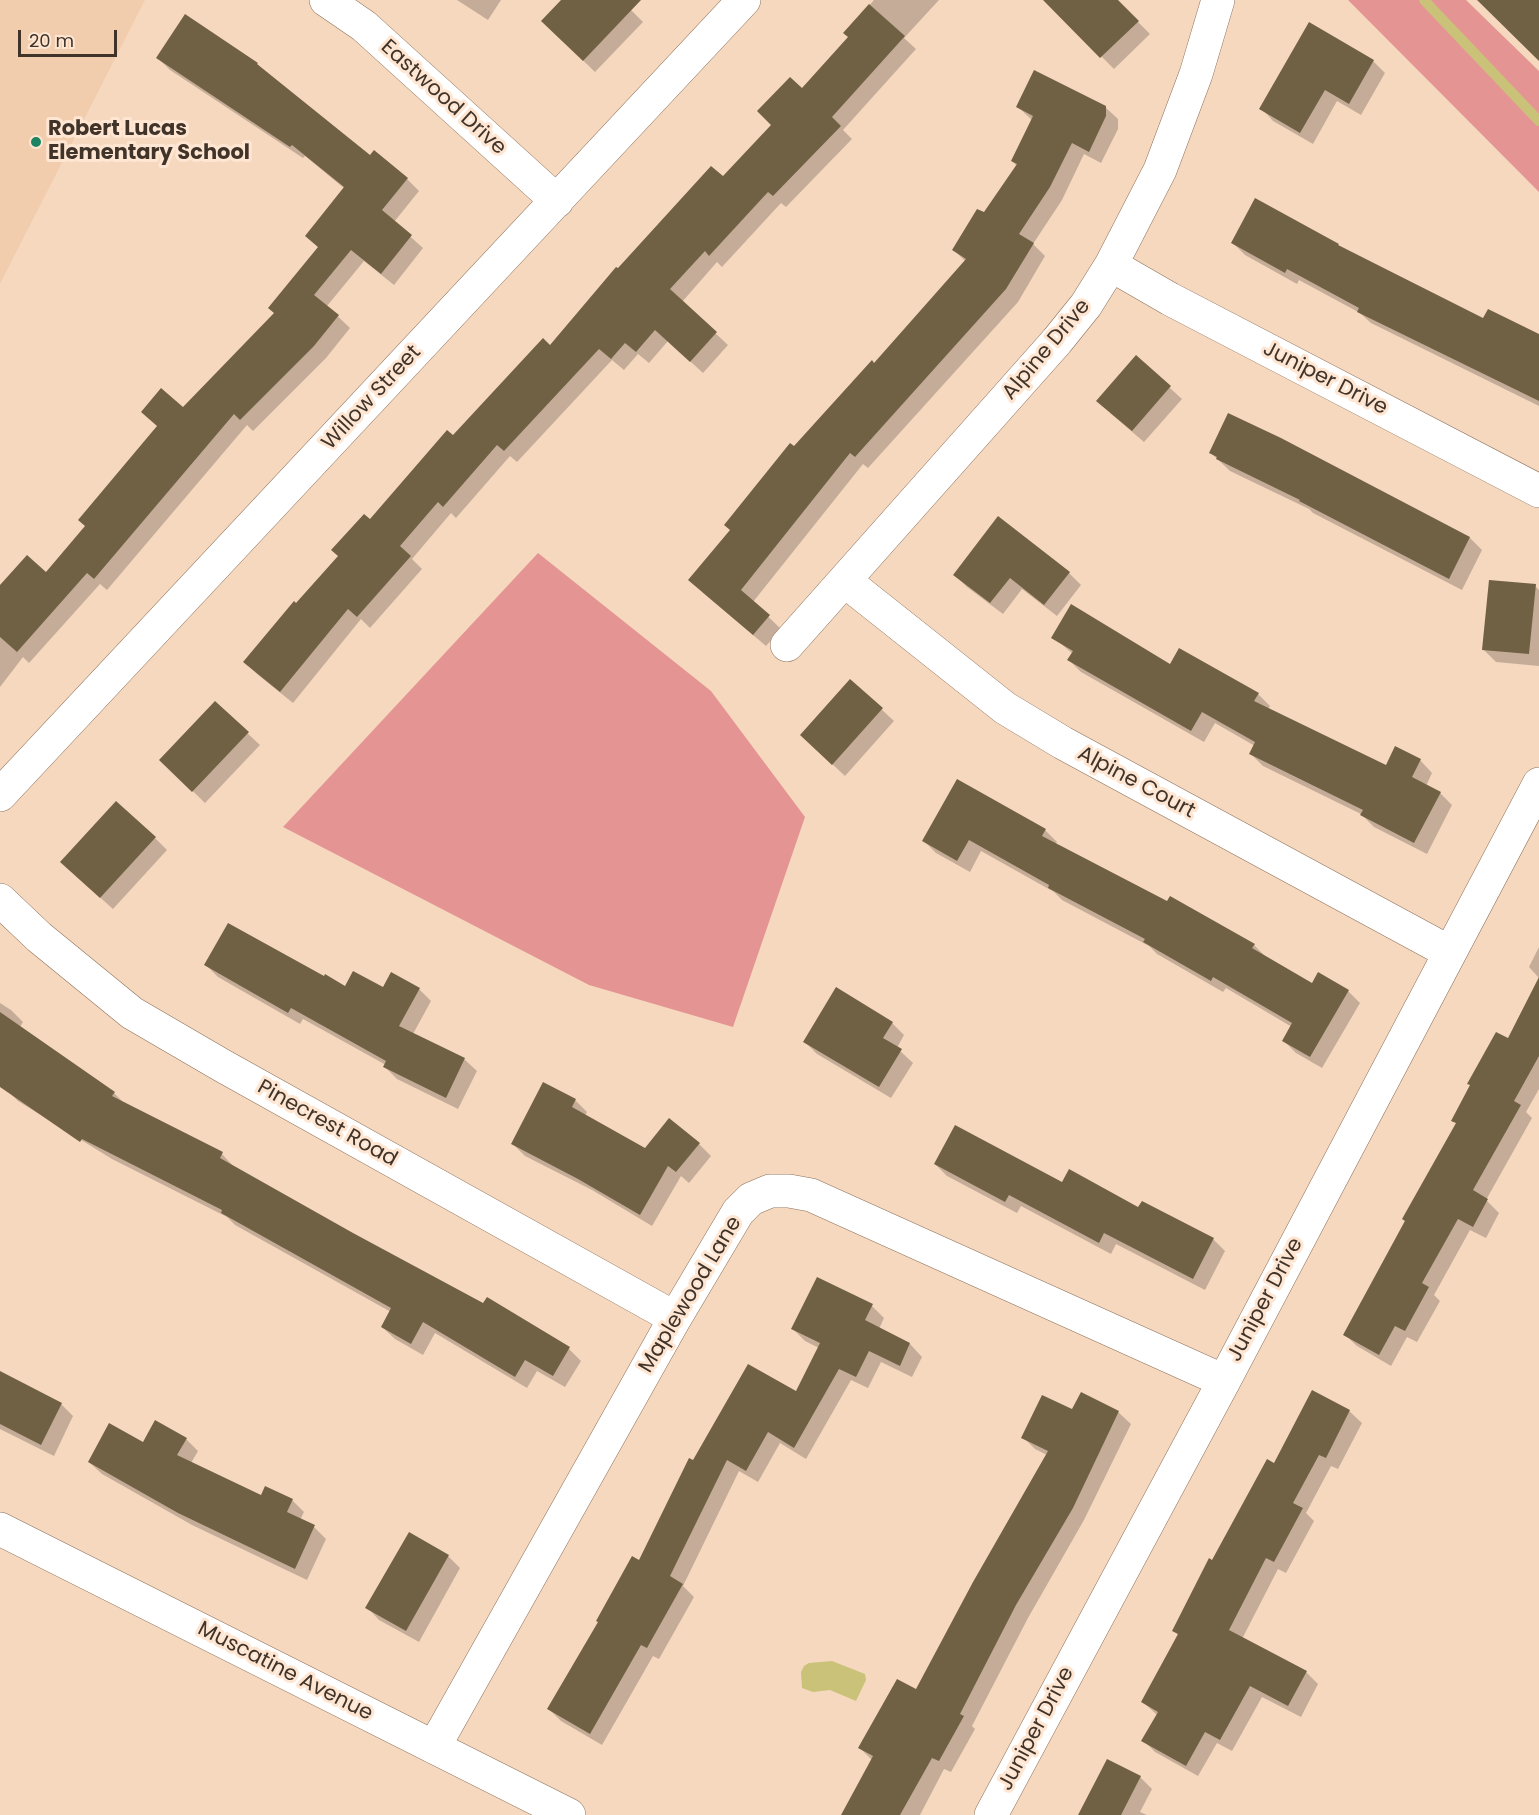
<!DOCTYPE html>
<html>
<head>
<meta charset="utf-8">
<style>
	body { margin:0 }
	#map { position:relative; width:1539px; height:1815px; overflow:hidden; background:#f6d8bf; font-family:Poppins,sans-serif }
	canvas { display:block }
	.scale { position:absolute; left:18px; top:30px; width:99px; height:27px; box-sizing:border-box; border:3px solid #40342a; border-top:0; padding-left:8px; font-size:18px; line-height:21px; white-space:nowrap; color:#40342a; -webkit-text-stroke:4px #ffe6d2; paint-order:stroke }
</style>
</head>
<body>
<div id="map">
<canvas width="1539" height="1815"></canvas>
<div class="scale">20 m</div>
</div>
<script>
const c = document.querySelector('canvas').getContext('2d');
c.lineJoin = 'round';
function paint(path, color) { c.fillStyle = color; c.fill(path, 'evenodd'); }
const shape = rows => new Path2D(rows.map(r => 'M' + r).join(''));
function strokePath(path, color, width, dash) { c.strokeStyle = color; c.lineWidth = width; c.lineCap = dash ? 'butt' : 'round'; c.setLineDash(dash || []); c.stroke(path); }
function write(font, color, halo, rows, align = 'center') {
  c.font = font + ' Poppins,sans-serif'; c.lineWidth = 6; c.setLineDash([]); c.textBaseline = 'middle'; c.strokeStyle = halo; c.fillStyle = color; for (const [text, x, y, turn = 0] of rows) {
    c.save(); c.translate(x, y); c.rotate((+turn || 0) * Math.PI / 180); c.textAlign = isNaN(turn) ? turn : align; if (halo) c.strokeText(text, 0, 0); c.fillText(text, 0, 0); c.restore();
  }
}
const built = shape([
	[0,0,145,0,0,284]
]);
const forest = shape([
	[1348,0,1466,0,1539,71,1539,192],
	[538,553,711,691,805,817,733,1027,589,985,283,827]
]);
const water = shape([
	[832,1661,865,1674,866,1680,856,1701,830,1690,813,1692,802,1688,801,1672,804,1666,809,1663]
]);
const shadow = shape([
	[457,0,501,0,488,20],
	[563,0,621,0,643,22,595,72,555,33],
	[874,0,939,0,904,38,916,49,843,130,852,139,786,207,781,203,722,267,717,262,682,302,728,345,703,373,668,341,649,363,638,354,624,370,612,360,517,462,510,456,456,518,451,513,412,559,422,569,370,628,361,619,293,703,257,674,245,662,370,521,453,437,550,347,618,270,723,178,773,126,850,38,845,33],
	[1070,0,1116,0,1150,34,1114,69,1057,12],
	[158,58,257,64,269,76,371,157,407,179,419,191,394,222,423,248,394,285,364,261,327,306,350,328,326,358,253,431,247,425,107,590,100,584,29,663,23,657,0,687,0,587,46,574,183,409,276,314,319,248,307,236,345,189,305,156,303,158,170,70],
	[1373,61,1385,73,1361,115,1337,101,1313,144,1273,121,1261,108],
	[1018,107,1105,107,1118,119,1118,129,1101,163,1084,154,1062,200,1033,244,1045,256,1018,302,868,468,863,464,753,602,781,629,766,646,702,592,732,530,794,448,874,365,966,262,954,250,984,214,1017,166,1012,161,1032,120],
	[1233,243,1338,245,1484,320,1539,336,1539,406,1371,323,1360,313,1299,280,1297,284,1245,255],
	[1136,357,1182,399,1144,442,1110,413],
	[1280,439,1470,538,1482,550,1462,590,1313,513,1309,509,1230,471,1211,453],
	[1069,573,1081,585,1057,616,1022,589,1003,614,967,587,955,575],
	[1535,586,1539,590,1539,666,1496,662,1484,650],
	[1053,637,1171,666,1258,694,1270,706,1268,709,1386,767,1420,760,1432,773,1426,786,1440,793,1452,805,1427,854,1374,827,1361,814,1263,766,1251,754,1255,746,1215,723,1204,742,1081,672,1069,660,1073,654],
	[851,681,894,721,845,776,814,747],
	[215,703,260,745,205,803,161,760],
	[1045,830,1057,842,1055,845,1254,945,1266,957,1312,985,1348,991,1360,1003,1322,1068,1296,1053,1284,1041,1292,1027,1226,988,1223,992,1157,954,1149,946,1062,900,1054,892,981,851,970,872,936,853,924,841],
	[155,838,167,850,113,909,74,874],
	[1539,947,1539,978,1529,967],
	[206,965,346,988,419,989,431,1001,413,1034,464,1059,477,1071,458,1109,397,1079,385,1067,386,1065,303,1019,300,1024,218,977],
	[1539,980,1539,1089,1526,1112,1532,1118,1486,1200,1499,1213,1486,1238,1470,1230,1434,1295,1440,1301,1417,1342,1407,1337,1391,1366,1357,1346,1344,1334,1457,1124,1453,1120,1508,1040],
	[0,1003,11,1010,23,1022,20,1027,114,1093,126,1105,222,1154,234,1167,353,1234,569,1349,581,1361,565,1387,537,1371,527,1388,435,1333,423,1355,395,1339,382,1327,391,1312,235,1225,227,1217,112,1159,18,1101,6,1089,0,1061],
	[892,1023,904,1035,897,1048,913,1063,891,1098,817,1054,805,1042],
	[575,1100,587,1112,585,1116,645,1150,699,1144,711,1156,689,1183,681,1176,652,1226,592,1190,525,1156,513,1144],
	[935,1164,1063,1184,1139,1209,1213,1239,1225,1251,1205,1290,1116,1244,1111,1254,1021,1206,1017,1213,947,1176],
	[872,1306,884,1318,879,1329,910,1344,922,1357,912,1377,881,1362,868,1388,851,1380,806,1459,780,1443,758,1482,739,1471,683,1586,694,1597,659,1659,653,1656,602,1745,561,1721,549,1709,640,1562,693,1462,796,1393,819,1348,805,1341,793,1329],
	[0,1373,61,1404,73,1416,54,1456,0,1429],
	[1312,1392,1349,1411,1362,1423,1338,1469,1331,1466,1306,1513,1314,1521,1286,1573,1278,1569,1242,1639,1306,1672,1318,1684,1301,1717,1262,1697,1232,1751,1217,1743,1198,1776,1155,1752,1143,1740,1157,1715,1143,1702,1179,1636,1174,1630,1213,1562,1275,1465],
	[1081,1394,1118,1412,1131,1424,1084,1520,1028,1618,972,1726,975,1729,951,1772,944,1769,920,1815,843,1815,872,1760,860,1748,917,1692,1047,1455,1035,1449,1023,1437,1073,1411],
	[186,1439,198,1451,191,1463,262,1497,292,1500,304,1512,300,1520,314,1527,326,1539,307,1580,192,1525,102,1474,89,1462,144,1444],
	[448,1556,460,1568,419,1642,379,1620,367,1607],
	[1140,1777,1152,1789,1140,1812,1147,1815,1080,1815]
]);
const stream = shape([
	[1424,0,1539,121]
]);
const building = shape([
	[561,0,641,0,583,61,541,21],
	[1043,0,1118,0,1139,21,1100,58],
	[1477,0,1539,0,1539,61],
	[869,4,905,36,832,117,841,126,773,196,768,192,709,256,705,251,670,289,717,332,690,362,655,330,636,352,625,343,611,359,599,349,504,451,497,445,443,507,438,502,400,546,411,556,357,617,348,609,280,692,243,662,294,601,296,603,338,556,331,550,364,514,370,519,447,430,453,435,543,338,550,345,616,267,618,268,711,166,723,176,771,125,757,111,790,77,802,88,848,37,843,33],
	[185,14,258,63,257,64,370,155,374,150,408,178,382,210,412,235,381,274,351,250,314,295,339,315,314,346,240,420,234,414,94,579,87,573,17,652,0,637,0,585,27,555,46,572,85,526,78,520,157,426,141,412,161,388,183,407,274,313,268,308,318,247,305,236,344,187,292,145,290,147,156,58],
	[1309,22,1374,60,1349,104,1325,90,1300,133,1259,109],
	[1034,70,1106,106,1106,116,1089,152,1072,143,1050,187,1019,234,1034,243,1006,289,855,457,850,453,741,590,770,615,753,635,688,580,730,530,724,525,790,443,794,446,872,360,874,363,966,259,952,250,977,209,984,212,1017,164,1011,161,1033,116,1016,107],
	[1255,198,1339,244,1338,245,1483,318,1488,309,1539,334,1539,401,1357,312,1359,308,1287,269,1285,273,1231,243],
	[1136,355,1171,386,1132,431,1096,401],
	[1228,413,1281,438,1470,537,1449,579,1299,501,1300,500,1216,459,1217,457,1209,453],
	[998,516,1070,572,1044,605,1010,578,990,603,953,575],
	[1489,580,1536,584,1529,654,1482,650],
	[1071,604,1170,664,1179,648,1259,693,1254,701,1386,765,1395,746,1421,759,1412,777,1441,792,1414,843,1360,815,1363,810,1249,754,1255,742,1202,712,1191,731,1067,660,1073,651,1051,638],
	[850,679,883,708,832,765,800,735],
	[215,701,249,732,192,792,159,760],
	[957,779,1046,829,1042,836,1167,901,1170,896,1255,944,1252,948,1312,983,1318,972,1349,990,1310,1057,1282,1041,1292,1023,1213,977,1211,981,1143,942,1145,939,1048,888,1049,885,969,840,957,861,922,841],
	[116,801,156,837,100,898,60,862],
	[228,923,324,976,325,974,345,986,353,971,383,987,391,972,420,988,399,1026,465,1058,446,1098,383,1067,386,1061,291,1008,288,1013,204,965],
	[1539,977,1539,1056,1514,1101,1521,1105,1473,1190,1488,1199,1473,1227,1458,1219,1422,1283,1429,1287,1405,1331,1395,1326,1379,1355,1343,1335,1405,1221,1402,1219,1456,1123,1451,1121,1470,1085,1467,1084,1496,1032,1508,1038],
	[836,987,893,1022,883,1038,902,1049,879,1087,803,1042],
	[0,1012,115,1092,112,1096,223,1152,220,1158,353,1233,483,1303,487,1297,570,1347,553,1376,525,1360,515,1377,423,1322,411,1344,381,1327,391,1308,221,1213,222,1210,82,1139,80,1142,0,1087],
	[543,1082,576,1099,572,1107,645,1148,669,1118,700,1143,676,1172,668,1166,640,1215,578,1179,511,1144],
	[955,1125,1062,1182,1069,1169,1138,1207,1142,1201,1214,1238,1193,1279,1104,1233,1099,1243,1009,1195,1005,1202,934,1164],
	[817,1277,873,1304,865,1320,910,1343,900,1366,869,1351,856,1377,839,1369,794,1448,768,1432,746,1471,727,1460,670,1576,683,1584,647,1648,641,1645,590,1734,547,1709,598,1622,596,1621,632,1556,639,1560,689,1458,693,1460,748,1364,796,1391,820,1343,791,1329],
	[0,1371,62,1403,41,1445,0,1424],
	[1312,1390,1350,1410,1326,1458,1319,1455,1293,1503,1303,1508,1274,1562,1266,1558,1229,1630,1307,1671,1288,1706,1250,1686,1220,1740,1205,1732,1186,1766,1141,1741,1158,1712,1141,1702,1178,1634,1172,1631,1209,1558,1212,1560,1267,1459,1274,1463],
	[1081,1392,1119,1411,1073,1508,1016,1605,960,1714,964,1716,939,1761,932,1758,900,1815,841,1815,873,1756,858,1748,897,1679,916,1689,973,1582,1048,1451,1021,1438,1042,1395,1072,1409],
	[155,1420,187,1438,177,1455,261,1495,265,1486,293,1499,287,1512,315,1525,295,1569,178,1513,88,1462,109,1423,143,1442],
	[409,1532,449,1555,406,1631,365,1608],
	[1107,1759,1141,1776,1121,1815,1078,1815]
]);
const street = shape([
	[326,0,364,26,557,201],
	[1111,265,1170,299,1539,491],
	[845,581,1005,708,1063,743,1449,952],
	[787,645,1057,341,1086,305,1111,265,1160,170,1196,74,1218,0],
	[0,795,744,0],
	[0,900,39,937,132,1013,223,1066,675,1318],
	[434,1747,675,1318,738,1212,751,1199,770,1191,789,1191,811,1195,1224,1381],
	[991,1815,1224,1381,1539,784]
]);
const secondary = shape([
	[0,1529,569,1815]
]);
const markers = [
	[36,142,6,"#1c8460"]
];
const streetNames = [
	["Eastwood Drive",443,98,42],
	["Alpine Drive",1047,350,-50],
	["Juniper Drive",1325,379,27],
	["Willow Street",372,398,-47],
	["Alpine Court",1136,783,28],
	["Pinecrest Road",327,1124,29],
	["Maplewood Lane",691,1295,-59],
	["Juniper Drive",1266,1300,-62],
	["Muscatine Avenue",285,1672,27],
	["Juniper Drive",1037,1729,-62]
];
const poiNames = [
	["Robert Lucas",48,130],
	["Elementary School",48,154]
];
paint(built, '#f1cdae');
paint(forest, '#e49593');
paint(water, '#cac278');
paint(shadow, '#0003');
strokePath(stream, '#cac278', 10);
paint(building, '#716144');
strokePath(street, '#8c715a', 34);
strokePath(secondary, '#8c715a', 34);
strokePath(street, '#fff', 33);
strokePath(secondary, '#fff', 33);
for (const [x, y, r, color] of markers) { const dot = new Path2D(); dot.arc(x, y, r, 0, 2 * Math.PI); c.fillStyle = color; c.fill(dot); strokePath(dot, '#ffe6d2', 2); }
write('21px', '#40342a', '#ffe6d2', streetNames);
write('bold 21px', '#40342a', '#ffe6d2', poiNames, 'left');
</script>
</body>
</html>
